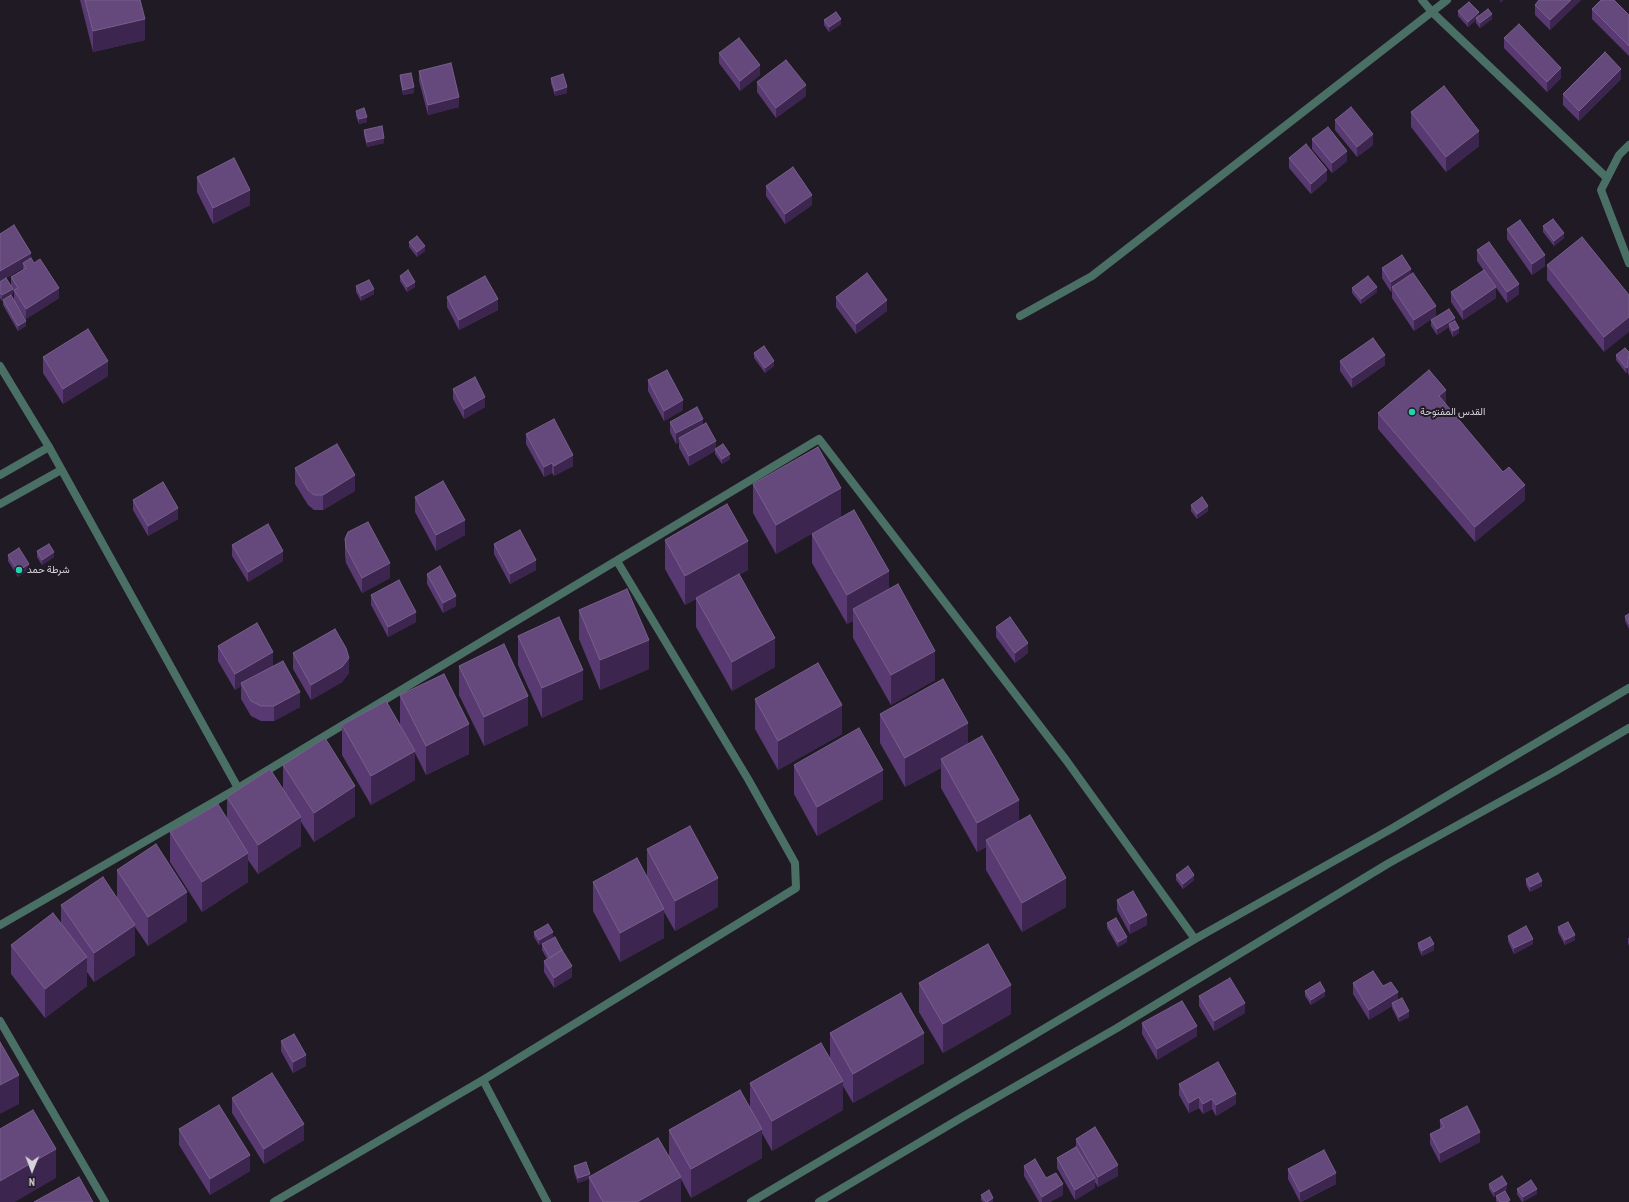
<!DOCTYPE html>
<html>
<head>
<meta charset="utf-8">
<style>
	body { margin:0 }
	#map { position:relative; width:1629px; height:1202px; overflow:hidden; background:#201a25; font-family:"PT Sans Narrow",sans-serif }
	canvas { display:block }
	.north { position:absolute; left:12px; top:1150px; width:40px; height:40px; -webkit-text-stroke:3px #201a25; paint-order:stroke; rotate:181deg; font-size:11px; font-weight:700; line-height:16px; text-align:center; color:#d7d3db }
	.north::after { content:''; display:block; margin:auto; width:14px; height:18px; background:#d7d3db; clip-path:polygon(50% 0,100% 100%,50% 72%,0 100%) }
</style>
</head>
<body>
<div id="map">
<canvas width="1629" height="1202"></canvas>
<div class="north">N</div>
</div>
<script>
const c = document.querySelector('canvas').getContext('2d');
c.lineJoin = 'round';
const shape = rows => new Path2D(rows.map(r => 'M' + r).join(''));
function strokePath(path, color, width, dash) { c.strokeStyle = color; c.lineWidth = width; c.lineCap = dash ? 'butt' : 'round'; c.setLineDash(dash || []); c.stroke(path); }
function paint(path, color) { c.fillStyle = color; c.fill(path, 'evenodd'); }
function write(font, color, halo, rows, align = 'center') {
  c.font = font + ' "PT Sans Narrow",Vazirmatn,sans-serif'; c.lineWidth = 4; c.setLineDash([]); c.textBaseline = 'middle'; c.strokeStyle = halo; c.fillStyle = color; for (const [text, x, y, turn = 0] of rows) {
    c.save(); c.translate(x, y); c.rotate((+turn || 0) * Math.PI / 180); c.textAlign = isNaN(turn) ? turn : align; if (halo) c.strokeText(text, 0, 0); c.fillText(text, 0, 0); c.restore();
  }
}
const minor = shape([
	[1422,0,1432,12,1607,178],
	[1629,145,1619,155,1601,190,1629,263],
	[1020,316,1092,276,1447,0],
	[0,475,49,447],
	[0,504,61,470],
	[0,925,238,788,819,439,1066,760,1195,939],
	[0,1021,105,1202],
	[483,1080,547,1202],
	[274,1202,483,1080,796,888,795,863,748,779,617,561],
	[751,1202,1005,1052,1195,939,1391,829,1629,688],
	[819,1202,966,1115,1117,1028,1389,863,1554,772,1629,728]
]);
const tertiary = shape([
	[0,366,49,447,238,788]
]);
const wall = shape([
	[80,0,140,0,145,40,93,52],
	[1581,0,1550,30,1535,15,1535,5],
	[1592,9,1629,15,1629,56,1592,19],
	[1458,11,1492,19,1480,28,1476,23,1476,20,1468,27,1458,16],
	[824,20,841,24,829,32,824,25],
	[1504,38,1561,78,1547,92,1504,48],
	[719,53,760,75,740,91,719,63],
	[419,71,459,107,428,115,419,81],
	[400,75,414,93,403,95,400,80],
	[551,78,567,93,555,96,551,83],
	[1621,79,1579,121,1563,105,1563,94],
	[757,82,806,96,776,118,757,92],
	[356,111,367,122,359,124,356,116],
	[1411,112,1479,146,1446,172,1411,127],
	[1335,120,1373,145,1357,157,1335,130],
	[364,130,384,143,367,147,364,135],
	[1312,139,1347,161,1332,173,1312,149],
	[1289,158,1327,180,1311,194,1289,168],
	[197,177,250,205,213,224,197,192],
	[766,186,812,205,785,224,766,196],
	[1543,226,1564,238,1554,246,1543,232],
	[1507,229,1545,266,1532,275,1507,239],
	[0,234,31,259,59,298,26,319,14,301,14,293,13,290,13,294,7,297,26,326,18,331,3,305,3,300,2,301,0,298],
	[23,268,23,270,11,277,11,286,6,278],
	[409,242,425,251,417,257,409,247],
	[1477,250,1519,294,1507,303,1477,261],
	[1547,265,1629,295,1604,352,1547,280],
	[1382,268,1411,274,1436,316,1414,331,1392,298,1392,291,1391,292,1382,278],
	[400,276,415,287,407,292,400,281],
	[356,286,374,294,361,301,356,292],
	[1352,288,1377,292,1361,304,1352,293],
	[1451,292,1496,298,1463,320,1451,302],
	[447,297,498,310,459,330,447,307],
	[836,297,887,311,856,334,836,307],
	[1431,320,1455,322,1459,333,1453,337,1449,329,1449,327,1437,335,1431,326],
	[1629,352,1629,375,1628,374,1628,372,1626,373,1616,360,1616,355],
	[754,353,774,366,765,373,754,358],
	[43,357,108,376,63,404,43,373],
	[1340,361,1385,365,1352,388,1340,371],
	[648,380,683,410,664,421,648,391],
	[453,389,485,407,464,419,453,399],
	[1446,405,1525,500,1475,542,1378,429,1378,413],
	[670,422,703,425,716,449,730,459,722,464,715,454,715,451,689,466,679,448,679,442,676,444,670,432],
	[526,434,573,466,554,476,552,473,544,477,526,444],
	[295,468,355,491,323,510,314,510,308,505,295,484],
	[753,484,841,517,776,554,753,513],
	[415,497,465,535,436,551,415,512],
	[133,500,178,519,148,536,133,510],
	[1191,505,1208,511,1197,519,1191,511],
	[812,534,889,589,935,680,891,705,853,638,853,621,847,624,812,563],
	[345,539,390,578,362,593,346,563,345,555],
	[665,540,748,570,739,575,775,667,732,691,696,627,696,599,685,605,665,569],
	[494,544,536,570,510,584,494,554],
	[232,545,283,561,248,582,232,556],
	[37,551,54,557,42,565,37,557],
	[8,555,29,569,18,577,8,561],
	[427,574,456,606,443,613,427,584],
	[371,595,416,622,388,637,371,605],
	[579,610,649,669,600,690,579,639],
	[1629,614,1629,629,1625,621,1625,616],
	[996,627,1028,653,1015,663,996,637],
	[518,636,583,699,542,718,518,665],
	[218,646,273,666,300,707,274,721,261,721,251,716,241,699,241,686,235,690,218,661],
	[293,653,349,673,342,682,311,700,293,669],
	[459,666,528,725,484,746,459,695],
	[400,695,469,754,426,775,415,753,415,780,371,805,342,755,342,725,406,736,400,725],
	[755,699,842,734,778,770,755,729],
	[880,714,968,743,1019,822,1066,907,1022,932,986,870,986,847,977,852,941,788,941,768,905,787,880,743],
	[283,765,355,816,314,842,301,822,301,846,258,874,248,860,248,882,202,912,170,862,170,832,227,818,227,797,283,789],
	[794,765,883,799,817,836,794,794],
	[647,849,718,907,675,931,664,912,664,938,620,962,593,911,593,882,647,876],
	[117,870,187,921,148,946,135,927,135,955,94,982,87,972,87,986,45,1018,11,974,11,945,61,923,61,905,117,898],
	[1176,875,1194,880,1183,889,1176,880],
	[1526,879,1542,886,1530,892,1526,885],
	[1117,900,1147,925,1130,934,1117,910],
	[1107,923,1127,942,1118,947,1107,928],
	[1558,927,1575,940,1565,945,1558,932],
	[534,932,553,937,539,945,534,937],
	[1508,936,1533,944,1514,954,1508,941],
	[1628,938,1629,938,1629,946,1628,943],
	[1418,943,1434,950,1422,956,1418,948],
	[542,944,572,977,554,988,544,972,544,961,547,959,542,950],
	[919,983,1011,1014,943,1053,919,1012],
	[1353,983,1383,986,1398,1000,1409,1017,1399,1022,1392,1008,1392,1006,1369,1020,1353,994],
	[1305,991,1325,996,1311,1005,1305,996],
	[1199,996,1245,1013,1214,1031,1199,1006],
	[1142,1023,1197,1036,1157,1060,1142,1034],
	[830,1033,924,1063,853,1103,843,1086,843,1110,772,1151,762,1133,762,1158,691,1198,681,1179,681,1202,589,1202,589,1179,578,1183,574,1172,574,1166,590,1176,669,1156,669,1130,750,1108,750,1083,830,1058],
	[281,1041,306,1066,293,1073,281,1051],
	[1179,1084,1236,1104,1216,1116,1212,1109,1203,1114,1199,1108,1189,1113,1179,1095],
	[232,1098,304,1140,264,1164,232,1113],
	[1440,1120,1480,1142,1440,1163,1430,1144,1430,1134,1440,1129],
	[179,1129,250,1171,210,1195,179,1145],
	[1076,1139,1118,1176,1098,1187,1095,1182,1095,1188,1075,1200,1057,1168,1057,1158,1076,1147],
	[1024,1166,1046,1178,1063,1195,1050,1202,1039,1202,1024,1176],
	[1288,1169,1336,1184,1301,1202,1300,1202,1288,1179],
	[1489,1184,1507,1189,1494,1197,1489,1189],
	[1517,1189,1537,1194,1522,1202,1517,1194],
	[981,1195,993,1202,983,1202,981,1200],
	[1496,1196,1510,1202,1497,1202,1496,1201]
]);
const shadedWall = shape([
	[1500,0,1504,0,1500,3],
	[1571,0,1581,0,1550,30,1550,20],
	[1479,12,1479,17,1476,18,1476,20,1468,27,1468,22],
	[1492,14,1492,19,1480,28,1480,23],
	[145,19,145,40,93,52,93,31],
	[841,19,841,24,829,32,829,27],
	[760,65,760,75,740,91,740,81],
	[1561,68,1561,78,1547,92,1547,82],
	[1621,69,1621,79,1579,121,1579,111],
	[806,85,806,96,776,118,776,108],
	[414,87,414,93,403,95,403,90],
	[567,87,567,93,555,96,555,91],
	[459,97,459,107,428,115,428,105],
	[367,117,367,122,359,124,359,119],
	[1479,131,1479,146,1446,172,1446,157],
	[1373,134,1373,145,1357,157,1357,147],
	[384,138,384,143,367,147,367,142],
	[1347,151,1347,161,1332,173,1332,163],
	[1327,170,1327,180,1311,194,1311,184],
	[250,190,250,205,213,224,213,208],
	[812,195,812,205,785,224,785,214],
	[1564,233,1564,238,1554,246,1554,241],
	[425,246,425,251,417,257,417,252],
	[31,253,31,263,23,263,23,268,0,281,0,271],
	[1545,255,1545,266,1532,275,1532,264],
	[1411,269,1411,279,1392,287,1392,291,1391,292,1391,282],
	[415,282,415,287,407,292,407,287],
	[1519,284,1519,294,1507,303,1507,292],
	[1377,287,1377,292,1361,304,1361,299],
	[1496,287,1496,298,1463,320,1463,310],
	[59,288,59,298,26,319,26,309],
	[13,289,13,294,2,301,2,295],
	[374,289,374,294,361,301,361,296],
	[498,299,498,310,459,330,459,320],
	[887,300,887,311,856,334,856,324],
	[1436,306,1436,316,1414,331,1414,320],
	[1629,317,1629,332,1604,352,1604,337],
	[1455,318,1455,323,1449,324,1449,327,1437,335,1437,329],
	[26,321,26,326,18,331,18,326],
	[1459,328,1459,333,1453,337,1453,331],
	[1385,355,1385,365,1352,388,1352,378],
	[108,361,108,376,63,404,63,389],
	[774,361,774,366,765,373,765,368],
	[1628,367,1628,372,1626,373,1626,368],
	[1446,390,1446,405,1439,396],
	[485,397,485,407,464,419,464,409],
	[683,400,683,410,664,421,664,411],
	[703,419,703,429,679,438,679,442,676,444,676,433],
	[716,441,716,450,715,449,715,451,689,466,689,456],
	[730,454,730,459,722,464,722,459],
	[573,455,573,466,554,476,554,466],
	[552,463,552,473,544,477,544,467],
	[355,475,355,491,323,510,323,495],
	[1525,485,1525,500,1475,542,1475,527],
	[841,488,841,517,776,554,776,525],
	[1208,506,1208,511,1197,519,1197,514],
	[178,508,178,519,148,536,148,526],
	[465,520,465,535,436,551,436,535],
	[748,541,748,570,697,599,696,598,696,599,685,605,685,576],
	[283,551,283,561,248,582,248,572],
	[54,552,54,557,42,565,42,560],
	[536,560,536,570,510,584,510,574],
	[390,563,390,578,362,593,362,578],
	[29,564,29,569,18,577,18,571],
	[889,571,889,601,853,609,853,621,847,624,847,595],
	[456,596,456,606,443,613,443,603],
	[416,612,416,622,388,637,388,627],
	[775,638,775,667,732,691,732,662],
	[649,640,649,669,600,690,600,660],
	[1028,643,1028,653,1015,663,1015,653],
	[935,651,935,680,891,705,891,675],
	[273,652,273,667,241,683,241,686,235,690,235,674],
	[349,658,349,673,342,682,311,700,311,685],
	[583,670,583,699,542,718,542,688],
	[300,692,300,707,274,721,274,706],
	[528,696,528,725,484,746,484,717],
	[842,705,842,734,778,770,778,741],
	[968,723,968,752,941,759,941,768,905,787,905,758],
	[469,724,469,754,426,775,426,746],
	[415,751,415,780,371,805,371,776],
	[883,770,883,799,817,836,817,807],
	[355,786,355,816,314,842,314,813],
	[1019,800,1019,829,986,840,986,847,977,852,977,823],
	[301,817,301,846,258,874,258,845],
	[248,853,248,882,202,912,202,882],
	[1194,875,1194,880,1183,889,1183,884],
	[718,878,718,907,675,931,675,901],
	[1066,878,1066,907,1022,932,1022,903],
	[1542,881,1542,886,1530,892,1530,887],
	[187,892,187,921,148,946,148,917],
	[664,909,664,938,620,962,620,933],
	[1147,915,1147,925,1130,934,1130,924],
	[135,925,135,955,94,982,94,953],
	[553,932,553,937,539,945,539,940],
	[1575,935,1575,940,1565,945,1565,940],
	[1127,937,1127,942,1118,947,1118,942],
	[1533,939,1533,944,1514,954,1514,948],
	[1434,944,1434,950,1422,956,1422,951],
	[87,957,87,986,45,1018,45,989],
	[572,966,572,977,554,988,554,978],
	[1011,985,1011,1014,943,1053,943,1024],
	[1325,991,1325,996,1311,1005,1311,1000],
	[1398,992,1398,1002,1392,1003,1392,1006,1369,1020,1369,1010],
	[1245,1003,1245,1013,1214,1031,1214,1021],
	[1409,1011,1409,1017,1399,1022,1399,1017],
	[1197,1026,1197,1036,1157,1060,1157,1049],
	[924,1033,924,1063,853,1103,853,1074],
	[306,1055,306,1066,293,1073,293,1062],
	[19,1075,19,1104,0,1114,0,1085],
	[843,1081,843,1110,772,1151,772,1121],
	[1236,1094,1236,1104,1216,1116,1216,1105],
	[1199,1097,1199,1108,1189,1113,1189,1103],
	[1212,1099,1212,1109,1203,1114,1203,1104],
	[304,1124,304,1140,264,1164,264,1149],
	[762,1129,762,1158,691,1198,691,1169],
	[1480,1132,1480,1142,1440,1163,1440,1153],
	[56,1149,56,1178,15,1202,0,1202,0,1181],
	[250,1155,250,1171,210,1195,210,1179],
	[1118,1165,1118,1176,1098,1187,1098,1177],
	[1336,1173,1336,1184,1300,1202,1300,1192],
	[590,1174,590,1178,589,1177,589,1179,578,1183,578,1178],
	[681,1177,681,1202,637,1202],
	[1095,1178,1095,1188,1075,1200,1075,1190],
	[1063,1184,1063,1195,1050,1202,1042,1202,1042,1197],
	[1507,1184,1507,1189,1494,1197,1494,1192],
	[1537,1189,1537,1194,1523,1202,1523,1197],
	[993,1198,993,1202,987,1202]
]);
const building = shape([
	[85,0,140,0,145,19,93,31,85,0],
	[1539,0,1571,0,1550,20,1535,5,1539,0],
	[1601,0,1614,0,1629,15,1629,46,1592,9,1601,0],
	[1469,2,1479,12,1468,22,1458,11,1469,2],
	[1488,9,1492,14,1480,23,1476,18,1488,9],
	[836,12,841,19,829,27,824,20,836,12],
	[1519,24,1561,68,1547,82,1504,38,1519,24],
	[739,38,760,65,740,81,719,53,739,38],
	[1605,52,1621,69,1579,111,1563,94,1605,52],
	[786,60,806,85,776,108,757,82,786,60],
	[451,63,459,97,428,105,419,71,451,63],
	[411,73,414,87,403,90,400,75,411,73],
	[563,74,567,87,555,91,551,78,563,74],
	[1444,86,1479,131,1446,157,1411,112,1444,86],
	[1351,107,1373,134,1357,147,1335,120,1351,107],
	[364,108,367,117,359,119,356,111,364,108],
	[382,126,384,138,367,142,364,130,382,126],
	[1328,127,1347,151,1332,163,1312,139,1328,127],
	[1306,144,1327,170,1311,184,1289,158,1306,144],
	[234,158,250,190,213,208,197,177,234,158],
	[793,167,812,195,785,214,766,186,793,167],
	[1553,219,1564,233,1554,241,1543,226,1553,219],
	[1520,220,1545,255,1532,264,1507,229,1520,220],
	[14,225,31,253,0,271,0,234,14,225],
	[417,236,425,246,417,252,409,242,417,236],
	[1582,237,1629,295,1629,317,1604,337,1547,265,1582,237],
	[1489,242,1519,284,1507,292,1477,250,1489,242],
	[1402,255,1411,269,1391,282,1382,268,1402,255],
	[31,258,34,263,40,259,59,288,26,309,14,290,18,288,11,277,26,268,23,263,31,258],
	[408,270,415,282,407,287,400,276,408,270],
	[1484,270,1496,287,1463,310,1451,292,1484,270],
	[867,273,887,300,856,324,836,297,867,273],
	[1413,273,1436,306,1414,320,1392,287,1413,273],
	[485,276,498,299,459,320,447,297,485,276],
	[1368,276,1377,287,1361,299,1352,288,1368,276],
	[6,278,13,289,2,295,0,293,0,282,6,278],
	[369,280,374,289,361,296,356,286,369,280],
	[11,295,26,321,18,326,3,300,11,295],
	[1449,309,1455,318,1437,329,1431,320,1449,309],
	[1455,321,1459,328,1453,331,1449,324,1455,321],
	[88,329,108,361,63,389,43,357,88,329],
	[1373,338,1385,355,1352,378,1340,361,1373,338],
	[764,346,774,361,765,368,754,353,764,346],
	[1625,348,1629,352,1629,357,1628,358,1628,367,1626,368,1616,355,1625,348],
	[667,370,683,400,664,411,648,380,667,370],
	[1429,370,1446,390,1439,396,1503,472,1509,467,1525,485,1475,527,1378,413,1429,370],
	[475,377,485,397,464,409,453,389,475,377],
	[697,407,703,419,676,433,670,422,697,407],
	[554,419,573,455,554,466,552,463,544,467,526,434,554,419],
	[706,423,716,441,689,456,679,438,706,423],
	[337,444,355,475,323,495,314,495,308,490,295,468,337,444],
	[723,444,730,454,722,459,715,449,723,444],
	[818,447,841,488,776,525,753,484,818,447],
	[443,481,465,520,436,535,415,497,443,481],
	[163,482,178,508,148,526,133,500,163,482],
	[1202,497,1208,506,1197,514,1191,505,1202,497],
	[727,504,748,541,685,576,665,540,727,504],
	[854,510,889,571,847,595,812,534,854,510],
	[368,522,390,563,362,578,346,548,345,539,348,532,368,522],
	[268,524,283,551,248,572,232,545,268,524],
	[520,530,536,560,510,574,494,544,520,530],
	[49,544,54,552,42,560,37,551,49,544],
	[19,548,29,564,18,571,8,555,19,548],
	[440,566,456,596,443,603,427,574,440,566],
	[739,574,775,638,732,662,696,598,739,574],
	[399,580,416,612,388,627,371,595,399,580],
	[898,584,935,651,891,675,853,609,898,584],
	[627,589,649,640,600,660,579,610,627,589],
	[1629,614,1629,624,1625,616,1629,614],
	[559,617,583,670,542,688,518,636,559,617],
	[1010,617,1028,643,1015,653,996,627,1010,617],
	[257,623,273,652,235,674,218,646,257,623],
	[335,629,346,648,349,658,342,667,311,685,293,653,335,629],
	[504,644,528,696,484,717,459,666,504,644],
	[283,661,300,692,274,706,261,706,251,701,241,683,283,661],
	[818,663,842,705,778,741,755,699,818,663],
	[444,674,469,724,426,746,400,695,444,674],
	[943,679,968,723,905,758,880,714,943,679],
	[386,701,415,751,371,776,342,725,386,701],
	[859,728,883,770,817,807,794,765,859,728],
	[982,736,1019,800,977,823,941,759,982,736],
	[325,738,355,786,314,813,283,765,325,738],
	[270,769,301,817,258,845,227,797,270,769],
	[218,804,248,853,202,882,170,832,218,804],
	[1030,815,1066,878,1022,903,986,840,1030,815],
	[690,826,718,878,675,901,647,849,690,826],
	[156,844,187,892,148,917,117,870,156,844],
	[637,858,664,909,620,933,593,882,637,858],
	[1188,866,1194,875,1183,884,1176,875,1188,866],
	[1538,873,1542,881,1530,887,1526,879,1538,873],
	[103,877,135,925,94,953,61,905,103,877],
	[1133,891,1147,915,1130,924,1117,900,1133,891],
	[53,913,87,957,45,989,11,945,53,913],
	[1116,918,1127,937,1118,942,1107,923,1116,918],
	[1568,922,1575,935,1565,940,1558,927,1568,922],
	[548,924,553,932,539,940,534,932,548,924],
	[1526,926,1533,939,1514,948,1508,936,1526,926],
	[555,937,562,950,550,958,542,944,555,937],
	[1430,937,1434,944,1422,951,1418,943,1430,937],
	[988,944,1011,985,943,1024,919,983,988,944],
	[562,950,572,966,554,978,544,961,562,950],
	[1373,971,1383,986,1391,982,1398,992,1369,1010,1353,983,1373,971],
	[1230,978,1245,1003,1214,1021,1199,996,1230,978],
	[1320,982,1325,991,1311,1000,1305,991,1320,982],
	[901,993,924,1033,853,1074,830,1033,901,993],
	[1402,998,1409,1011,1399,1017,1392,1003,1402,998],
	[1182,1001,1197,1026,1157,1049,1142,1023,1182,1001],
	[294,1034,306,1055,293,1062,281,1041,294,1034],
	[0,1042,19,1075,0,1085,0,1042],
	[821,1043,843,1081,772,1121,750,1083,821,1043],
	[1218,1062,1236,1094,1216,1105,1212,1099,1203,1104,1199,1097,1189,1103,1179,1084,1218,1062],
	[272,1073,304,1124,264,1149,232,1098,272,1073],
	[740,1090,762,1129,691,1169,669,1130,740,1090],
	[219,1105,250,1155,210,1179,179,1129,219,1105],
	[1467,1106,1480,1132,1440,1153,1430,1134,1444,1127,1440,1120,1467,1106],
	[33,1110,56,1149,0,1181,0,1129,33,1110],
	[1095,1127,1118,1165,1098,1177,1076,1139,1095,1127],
	[658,1138,681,1177,637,1202,603,1202,589,1177,658,1138],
	[1076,1147,1095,1178,1075,1190,1057,1158,1076,1147],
	[1324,1150,1336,1173,1300,1192,1288,1169,1324,1150],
	[1035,1159,1046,1178,1056,1173,1063,1184,1042,1197,1024,1166,1035,1159],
	[586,1162,590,1174,578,1178,574,1166,586,1162],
	[1502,1176,1507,1184,1494,1192,1489,1184,1502,1176],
	[79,1177,93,1202,34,1202,79,1177],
	[1531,1180,1537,1189,1523,1197,1517,1189,1531,1180],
	[989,1190,993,1198,987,1202,986,1202,981,1195,989,1190],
	[1505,1191,1510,1200,1507,1202,1500,1202,1496,1196,1505,1191]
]);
const markers = [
	[1412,412,4,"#22d5af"],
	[19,570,4,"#22d5af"]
];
const poiNames = [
	["القدس المفتوحة",1420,412],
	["شرطة حمد",27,570]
];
strokePath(minor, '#4a7065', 8);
strokePath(tertiary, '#4a7065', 8);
paint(wall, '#583971');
paint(shadedWall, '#3c254e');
paint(building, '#65497c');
strokePath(building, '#775f8b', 1);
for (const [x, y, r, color] of markers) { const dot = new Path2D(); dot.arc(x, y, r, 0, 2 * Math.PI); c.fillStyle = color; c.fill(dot); strokePath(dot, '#201a25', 1.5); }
write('10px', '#d7d3db', '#201a25', poiNames, 'left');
</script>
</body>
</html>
